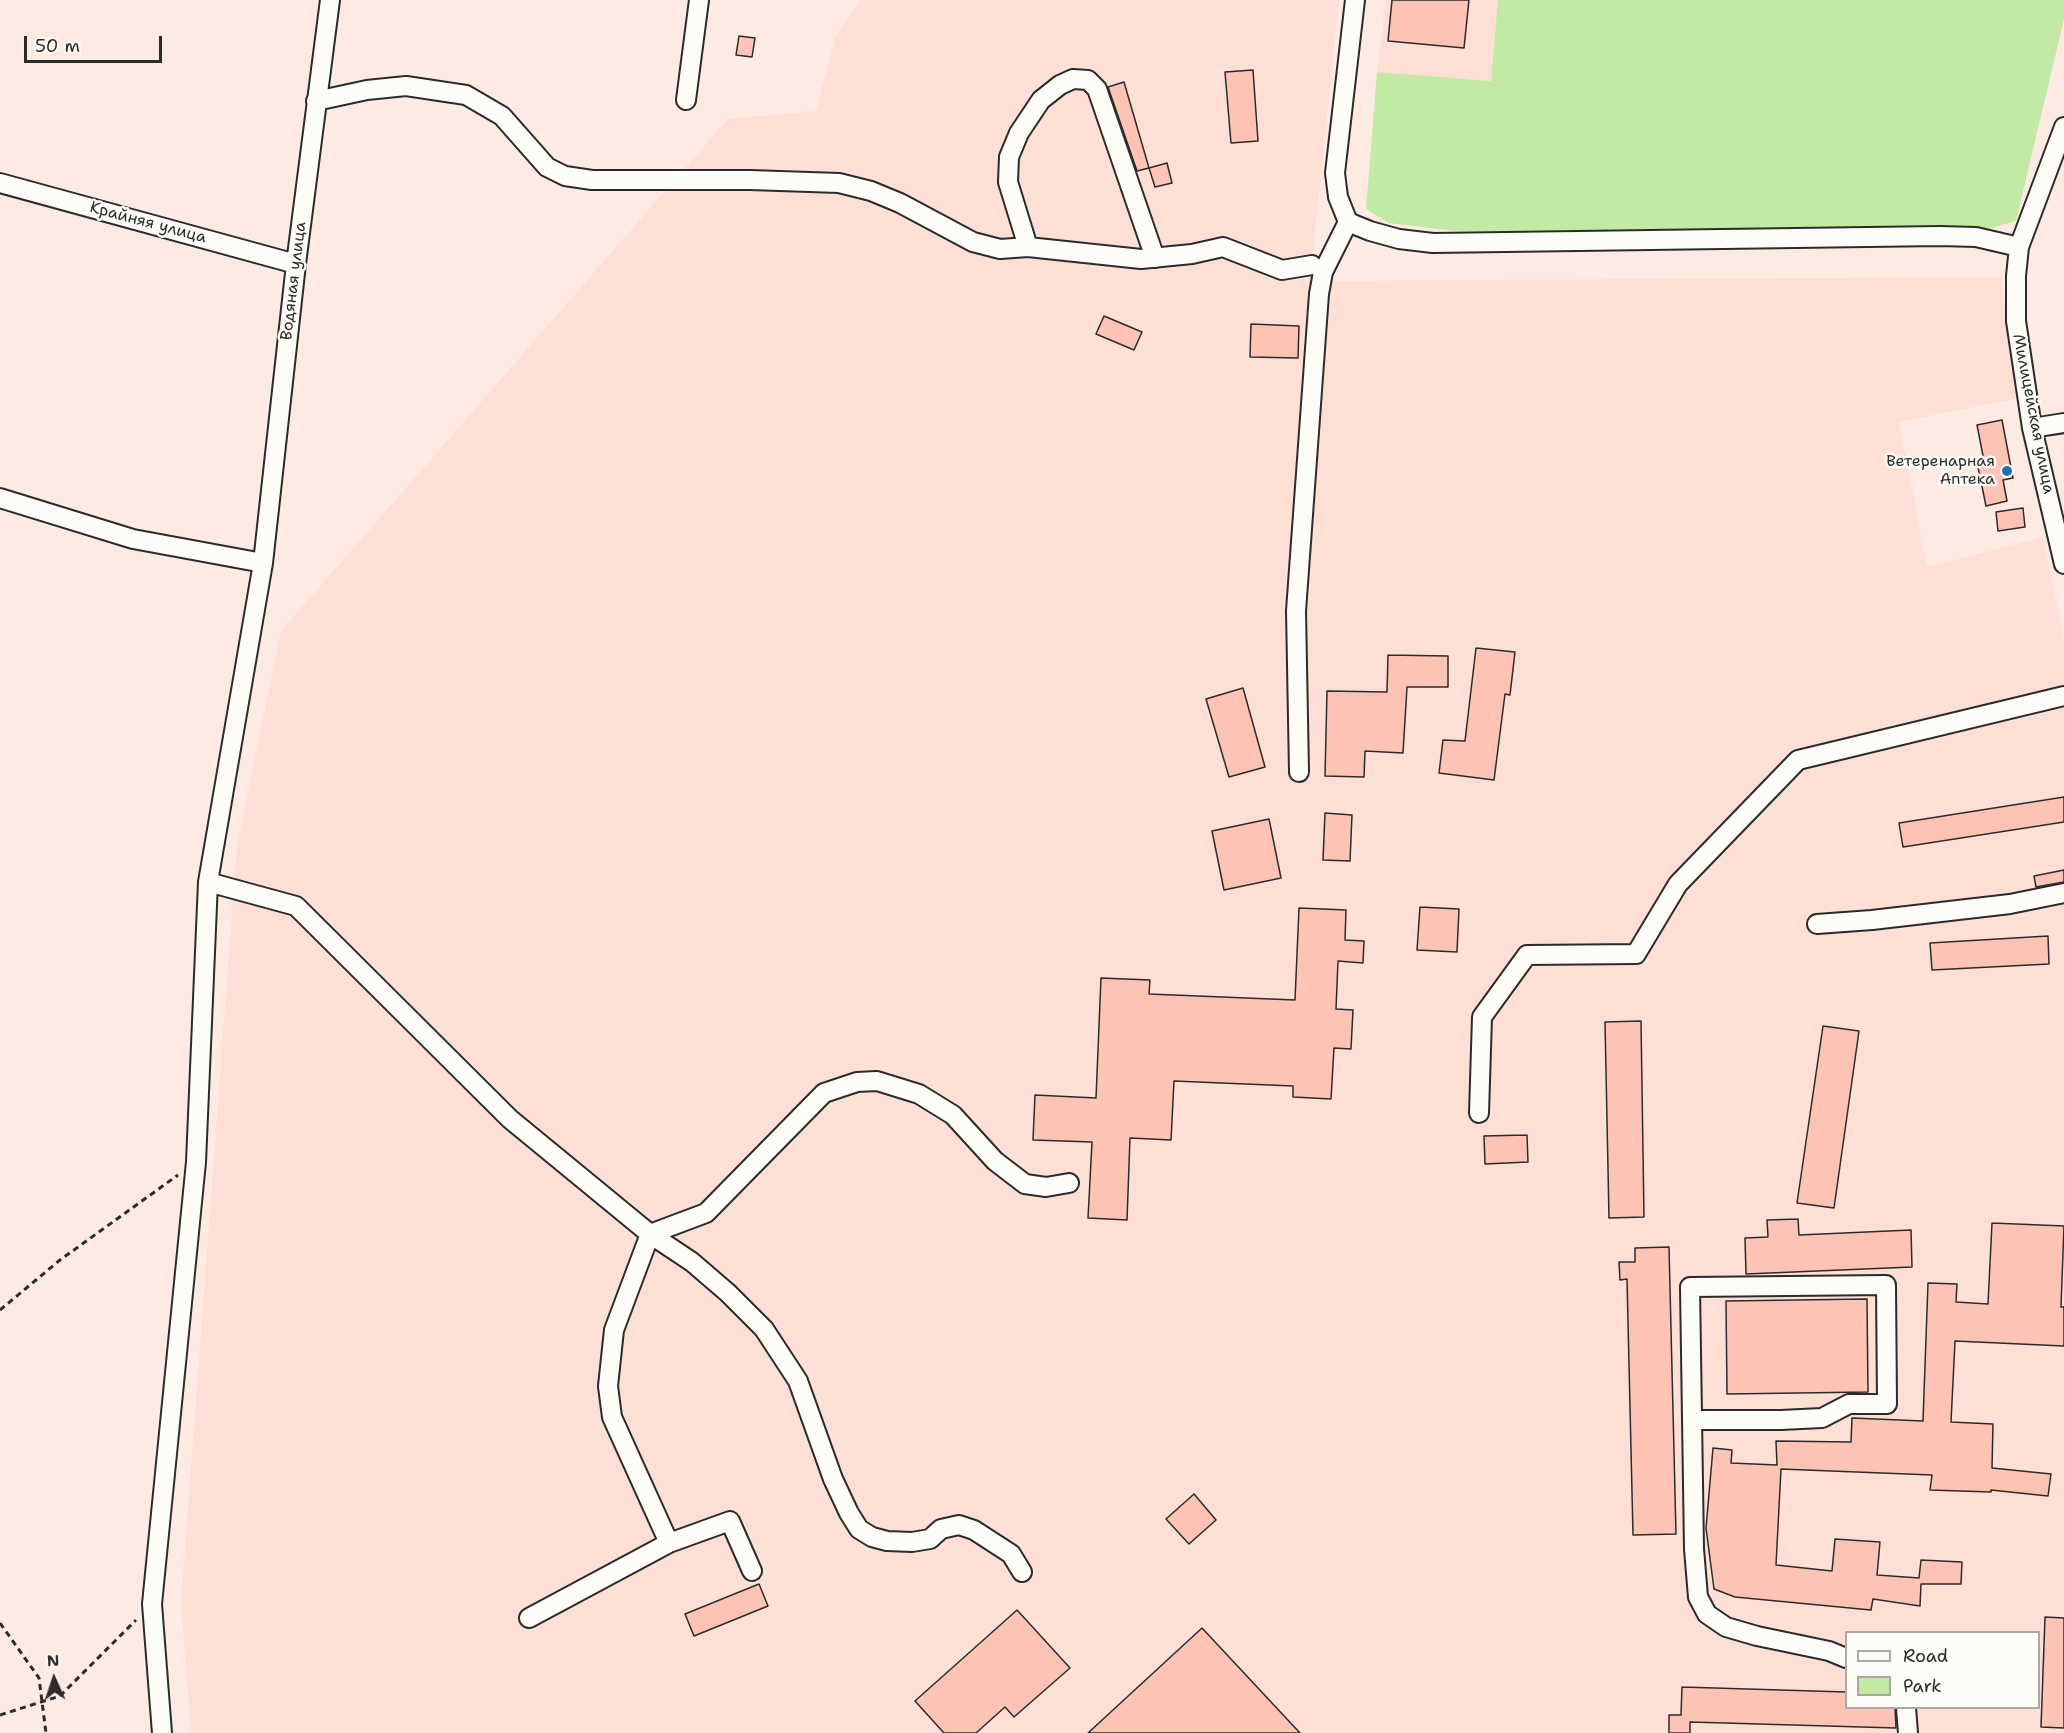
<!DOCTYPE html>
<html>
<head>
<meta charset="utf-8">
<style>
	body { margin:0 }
	#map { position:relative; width:2064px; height:1733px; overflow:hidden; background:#fdebe3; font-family:"Shantell Sans",sans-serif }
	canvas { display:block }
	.legend { position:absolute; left:1845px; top:1631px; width:195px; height:78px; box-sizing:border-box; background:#fdfcf7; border:2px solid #a9a8a5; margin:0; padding:8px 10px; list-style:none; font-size:18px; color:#2b2b2b }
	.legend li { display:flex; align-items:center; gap:12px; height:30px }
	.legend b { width:30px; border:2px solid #a9a8a5 }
	.north { position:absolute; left:24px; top:1649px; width:60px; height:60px; -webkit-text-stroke:4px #fdfcf7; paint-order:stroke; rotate:357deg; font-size:16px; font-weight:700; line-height:24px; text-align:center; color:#2b2b2b }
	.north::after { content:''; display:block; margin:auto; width:21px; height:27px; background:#2b2b2b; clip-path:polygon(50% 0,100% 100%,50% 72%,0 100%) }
	.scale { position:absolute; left:24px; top:36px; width:138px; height:27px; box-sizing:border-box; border:3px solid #2b2b2b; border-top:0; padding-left:8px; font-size:18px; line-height:21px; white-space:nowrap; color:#2b2b2b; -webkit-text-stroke:4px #fdfcf7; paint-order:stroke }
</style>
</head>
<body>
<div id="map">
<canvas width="2064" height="1733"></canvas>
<ul class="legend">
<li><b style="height:8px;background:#fdfcf7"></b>Road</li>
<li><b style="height:16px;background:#c3eaa5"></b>Park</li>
</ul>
<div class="north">N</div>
<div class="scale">50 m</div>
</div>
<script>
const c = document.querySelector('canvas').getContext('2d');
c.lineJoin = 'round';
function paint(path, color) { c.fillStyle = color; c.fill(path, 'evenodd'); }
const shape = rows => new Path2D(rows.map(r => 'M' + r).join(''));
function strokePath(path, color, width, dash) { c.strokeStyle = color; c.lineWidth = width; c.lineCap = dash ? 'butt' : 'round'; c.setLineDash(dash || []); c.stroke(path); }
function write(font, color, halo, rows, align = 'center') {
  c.font = font + ' "Shantell Sans",sans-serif'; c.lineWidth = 5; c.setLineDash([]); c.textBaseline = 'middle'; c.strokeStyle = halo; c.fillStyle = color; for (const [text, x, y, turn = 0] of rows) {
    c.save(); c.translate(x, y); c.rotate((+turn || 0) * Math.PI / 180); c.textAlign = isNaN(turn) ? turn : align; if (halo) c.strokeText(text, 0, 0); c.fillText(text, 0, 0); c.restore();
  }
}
const built = shape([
	[861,0,1339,0,1310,281,2001,277,2019,398,1899,422,1927,567,2043,537,2064,638,2064,1733,191,1733,181,1603,237,845,281,631,728,119,816,111,836,35],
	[1846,1632,2038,1632,2038,1708,1846,1708],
	[1386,0,1498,0,1491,81,1377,72]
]);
const green = shape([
	[1498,0,2064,0,2064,19,2016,221,1982,231,1455,231,1388,223,1366,209,1377,72,1491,81]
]);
const building = shape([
	[1392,0,1469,0,1464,48,1388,41,1392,0],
	[739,36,755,38,752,57,736,55,739,36],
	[1253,70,1258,141,1231,143,1225,72,1253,70],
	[1124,82,1149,168,1137,171,1108,87,1124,82],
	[1167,163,1172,183,1155,187,1149,168,1167,163],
	[1104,316,1142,332,1134,350,1096,334,1104,316],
	[1251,324,1299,326,1298,358,1250,357,1251,324],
	[2002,420,2013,478,2003,480,2007,501,1986,506,1978,467,1985,466,1977,425,2002,420],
	[2023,508,2025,527,1998,531,1996,512,2023,508],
	[1476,648,1515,652,1510,695,1505,694,1494,780,1439,773,1443,740,1465,741,1476,648],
	[1388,655,1448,656,1448,687,1407,687,1403,753,1365,751,1364,777,1325,776,1327,691,1387,692,1388,655],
	[1243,688,1265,767,1229,777,1206,699,1243,688],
	[2064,797,2064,822,1903,847,1899,823,2064,797],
	[1325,813,1352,815,1350,861,1323,860,1325,813],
	[1269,819,1281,878,1224,890,1212,831,1269,819],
	[2064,870,2064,882,2036,887,2034,876,2064,870],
	[1420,907,1459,909,1457,952,1417,950,1420,907],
	[1299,908,1346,910,1345,940,1364,941,1363,963,1338,961,1336,1009,1353,1010,1351,1049,1334,1048,1331,1099,1293,1097,1293,1086,1174,1081,1171,1140,1130,1138,1127,1220,1088,1218,1092,1142,1033,1140,1035,1095,1096,1098,1101,978,1150,980,1149,994,1295,1000,1299,908],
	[2048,936,2049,964,1932,970,1930,943,2048,936],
	[1641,1021,1644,1217,1609,1218,1605,1022,1641,1021],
	[1823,1026,1859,1031,1834,1208,1797,1203,1823,1026],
	[1527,1135,1528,1162,1485,1164,1484,1136,1527,1135],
	[1798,1219,1799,1235,1911,1230,1912,1267,1746,1274,1745,1238,1768,1237,1767,1220,1798,1219],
	[1992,1223,2064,1226,2061,1307,2064,1307,2064,1346,1955,1341,1951,1422,1993,1424,1992,1468,2051,1474,2048,1496,1991,1490,1991,1492,1930,1490,1932,1475,1781,1469,1776,1565,1832,1571,1835,1539,1880,1542,1877,1575,1919,1578,1921,1560,1962,1562,1961,1584,1921,1584,1920,1606,1873,1599,1871,1610,1735,1597,1714,1589,1706,1528,1713,1448,1732,1450,1731,1463,1777,1465,1776,1441,1851,1442,1852,1418,1923,1421,1928,1283,1957,1284,1956,1302,1988,1304,1992,1223],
	[1669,1247,1676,1534,1633,1535,1627,1279,1620,1280,1619,1262,1635,1262,1635,1248,1669,1247],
	[1867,1299,1868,1392,1727,1394,1726,1301,1867,1299],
	[1194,1494,1216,1520,1189,1544,1166,1519,1194,1494],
	[759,1584,768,1606,694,1636,685,1614,759,1584],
	[1017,1610,1070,1668,1014,1717,1005,1707,976,1733,944,1733,915,1701,1017,1610],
	[2045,1617,2064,1618,2064,1728,2041,1727,2045,1617],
	[1202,1628,1300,1733,1088,1733,1202,1628],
	[1682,1687,1846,1692,1846,1707,1895,1707,1896,1728,1690,1722,1690,1733,1669,1733,1669,1715,1681,1715,1682,1687]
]);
const path = shape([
	[0,1310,60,1260,178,1175],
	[0,1623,39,1678,46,1733],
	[0,1715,60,1696,136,1620]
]);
const minor = shape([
	[1355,0,1335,173,1338,197,1348,222,1370,231,1399,239,1433,243,1940,236,1976,237,2019,247],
	[686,100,699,0],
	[316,101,367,90,406,86,466,95,502,116,547,167,565,176,592,180,750,180,839,183,871,191,900,203,973,242,1000,249,1028,247,1141,259,1192,254,1223,247,1282,270,1312,265],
	[2064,127,2019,247,2016,276,2016,321,2032,428,2064,564],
	[0,183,296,264],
	[1028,247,1008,182,1009,157,1019,133,1041,100,1060,85,1073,79,1088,80,1097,89,1155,258],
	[2032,428,2064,423],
	[0,498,133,539,263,563],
	[1299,772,1296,611,1319,294,1323,272,1348,222],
	[208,882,296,906,510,1119,650,1234,614,1330,608,1386,612,1417,669,1543],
	[1817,924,1872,920,2010,904,2064,893],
	[1479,1113,1482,1017,1527,955,1636,954,1678,884,1798,760,2064,696],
	[650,1234,692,1262,728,1293,764,1329,798,1381,833,1479,849,1513,859,1529,872,1537,887,1541,912,1542,930,1539,941,1529,959,1525,974,1530,1011,1554,1022,1572],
	[650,1234,706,1213,824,1093,857,1082,877,1081,919,1094,953,1115,995,1161,1025,1184,1046,1187,1069,1183],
	[1693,1420,1781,1420,1822,1418,1849,1404,1887,1404,1886,1285,1690,1287,1694,1549,1698,1597,1707,1614,1726,1627,1757,1636,1829,1651,1846,1658],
	[529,1618,669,1543,730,1521,752,1571],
	[1906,1708,1908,1733],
	[162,1733,152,1604,196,1162,208,882,263,563,296,264,330,0]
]);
const markers = [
	[2007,471,6,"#1f6fb2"]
];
const streetNames = [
	["Крайняя улица",148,223,15],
	["Водяная улица",294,281,-83],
	["Милицейская улица",2033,414,79]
];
const poiNames = [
	["Ветеренарная",1995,462],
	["Аптека",1995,480]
];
paint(built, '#fddfd5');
paint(green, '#c3eaa5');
paint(building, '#fdc3b4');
strokePath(building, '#2b2b2b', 1.5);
strokePath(minor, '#2b2b2b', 22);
strokePath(path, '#2b2b2b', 3, [6, 4.5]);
strokePath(minor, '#fdfcf7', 18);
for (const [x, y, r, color] of markers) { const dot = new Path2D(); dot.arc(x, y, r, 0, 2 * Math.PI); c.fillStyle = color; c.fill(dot); strokePath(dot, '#fdfcf7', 2); }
write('16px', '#2b2b2b', '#fdfcf7', streetNames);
write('16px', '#2b2b2b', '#fdfcf7', poiNames, 'right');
</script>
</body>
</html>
